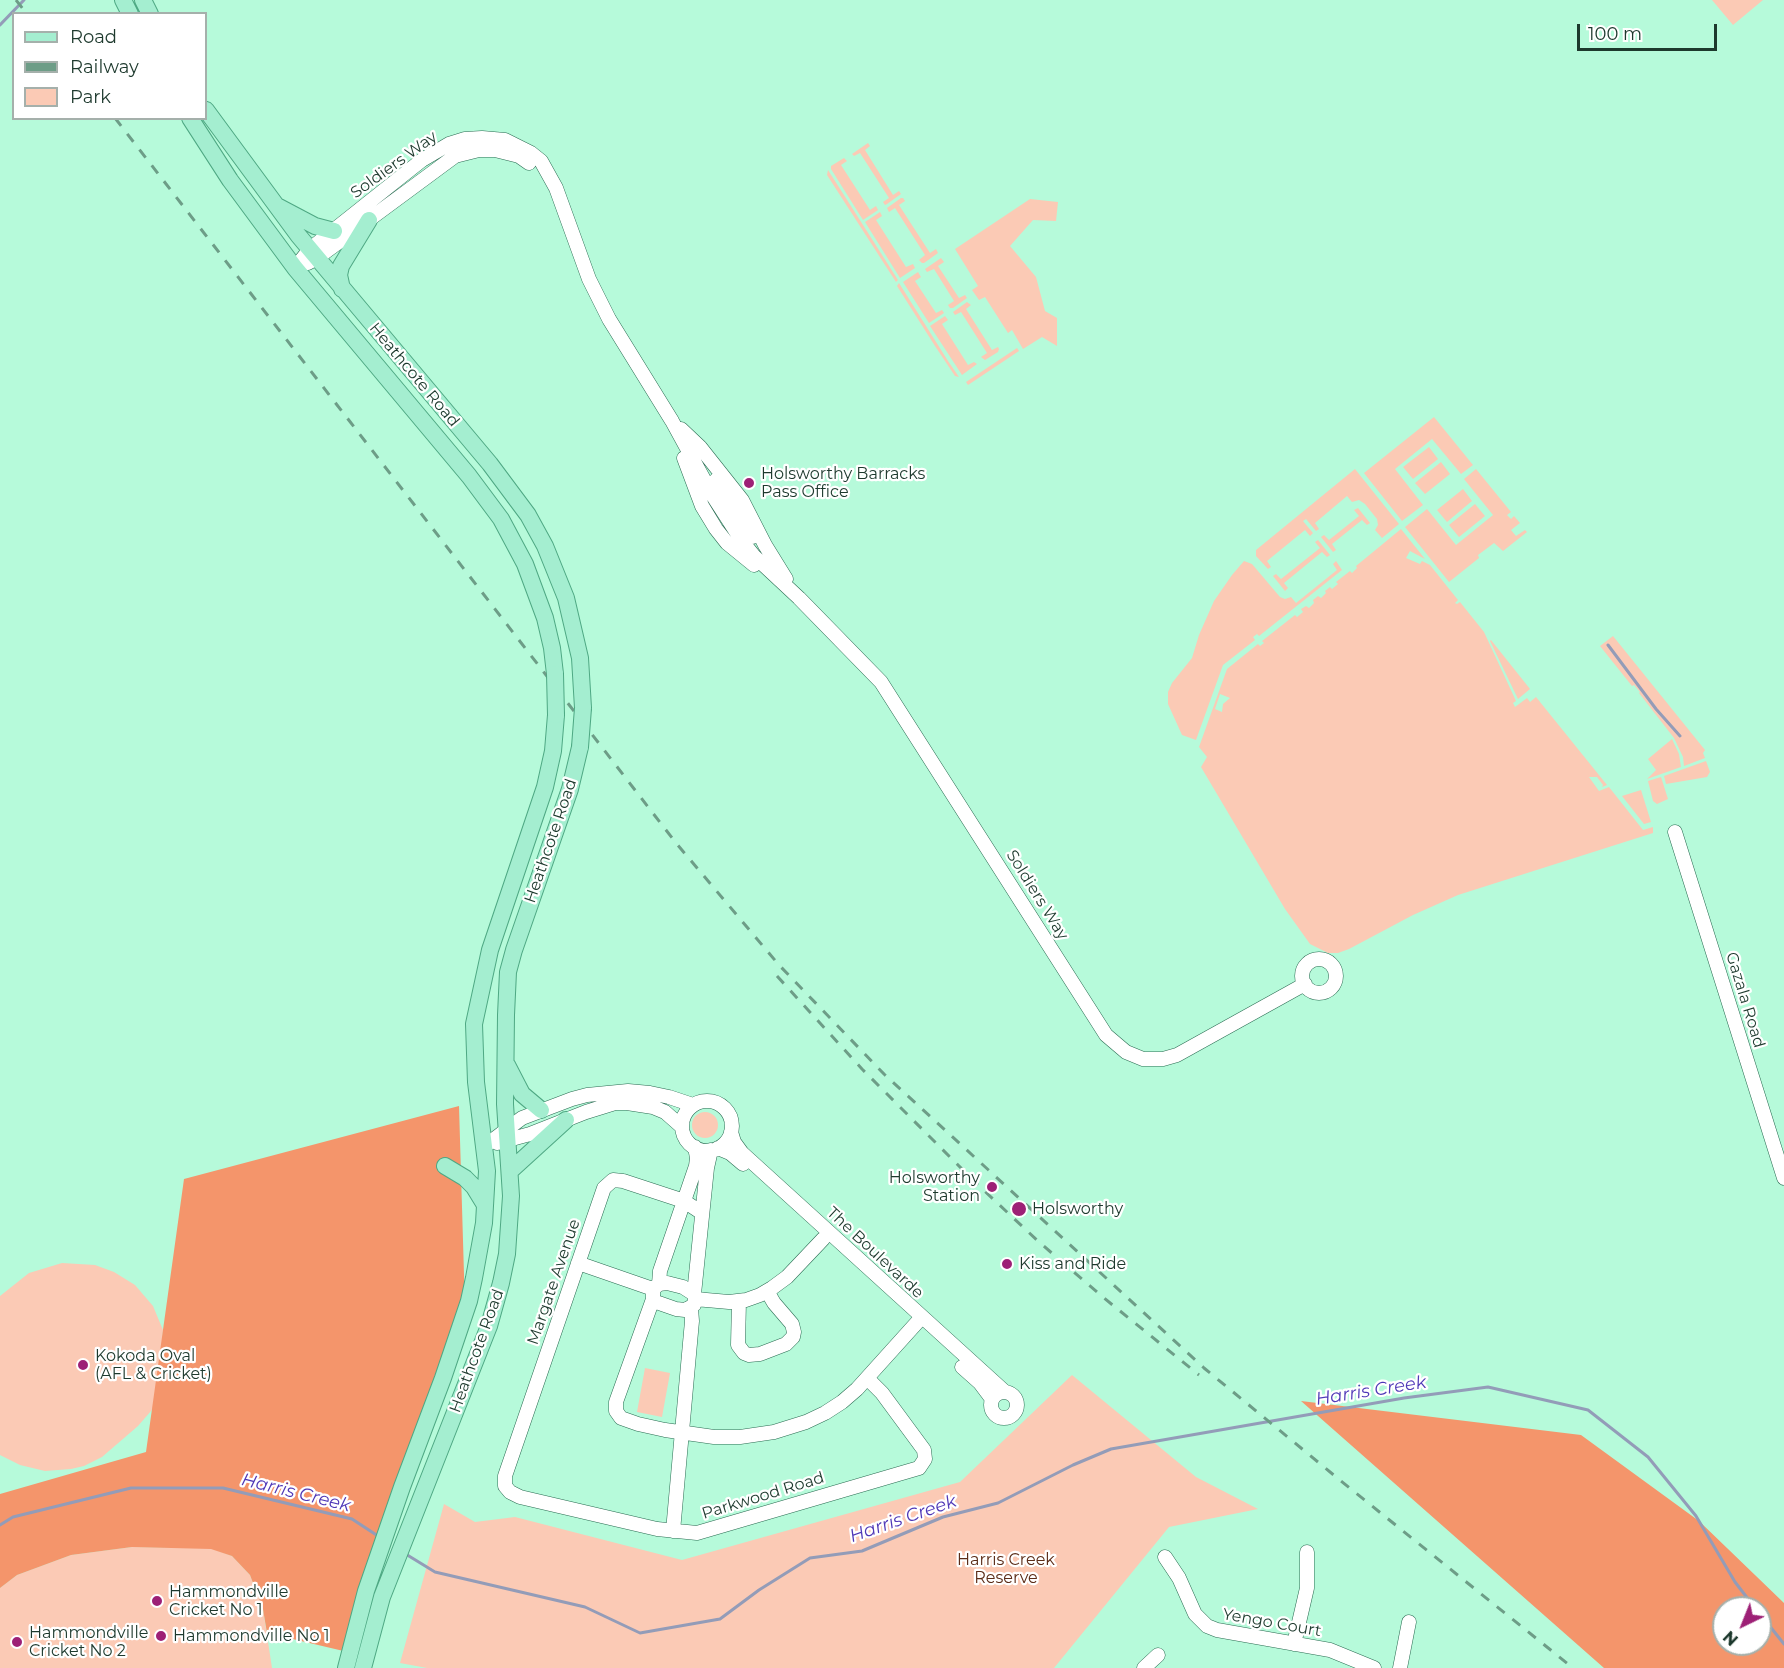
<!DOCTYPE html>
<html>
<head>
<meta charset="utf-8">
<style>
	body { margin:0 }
	#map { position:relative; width:1784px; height:1668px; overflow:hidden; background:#b6fada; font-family:Montserrat,sans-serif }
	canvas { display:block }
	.legend { position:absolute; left:12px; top:12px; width:195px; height:108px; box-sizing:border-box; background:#fff; border:2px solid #a5b0ab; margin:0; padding:8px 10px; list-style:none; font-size:18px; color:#1d392d }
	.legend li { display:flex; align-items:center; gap:12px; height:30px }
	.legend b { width:30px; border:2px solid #a5b0ab }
	.north { position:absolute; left:1712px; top:1596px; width:60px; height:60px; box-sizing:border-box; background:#fff; border:2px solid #a5b0ab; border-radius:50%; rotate:223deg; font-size:16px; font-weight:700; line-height:24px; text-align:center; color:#1d392d }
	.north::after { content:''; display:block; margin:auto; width:21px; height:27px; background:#9d2076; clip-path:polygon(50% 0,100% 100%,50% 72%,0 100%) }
	.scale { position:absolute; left:1577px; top:24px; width:140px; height:27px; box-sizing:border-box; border:3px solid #1d392d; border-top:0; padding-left:8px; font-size:18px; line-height:21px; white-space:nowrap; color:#1d392d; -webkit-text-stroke:4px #fff; paint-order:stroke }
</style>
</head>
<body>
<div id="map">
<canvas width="1784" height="1668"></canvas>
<ul class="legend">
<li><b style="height:8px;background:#a4eed0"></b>Road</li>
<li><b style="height:8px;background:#6d9d87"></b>Railway</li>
<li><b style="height:16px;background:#fbcab5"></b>Park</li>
</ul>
<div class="north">N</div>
<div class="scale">100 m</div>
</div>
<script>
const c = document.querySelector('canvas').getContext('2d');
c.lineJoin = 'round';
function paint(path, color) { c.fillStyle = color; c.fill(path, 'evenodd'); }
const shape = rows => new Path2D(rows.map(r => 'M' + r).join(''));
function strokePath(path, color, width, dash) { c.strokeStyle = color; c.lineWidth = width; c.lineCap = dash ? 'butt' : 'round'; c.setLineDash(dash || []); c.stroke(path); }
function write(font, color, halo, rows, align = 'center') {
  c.font = font + ' Montserrat,sans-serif'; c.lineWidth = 4.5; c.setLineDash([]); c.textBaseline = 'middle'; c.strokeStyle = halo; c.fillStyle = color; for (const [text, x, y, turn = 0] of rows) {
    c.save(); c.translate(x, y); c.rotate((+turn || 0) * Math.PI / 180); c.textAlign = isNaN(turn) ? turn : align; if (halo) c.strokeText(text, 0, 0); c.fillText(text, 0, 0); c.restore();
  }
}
const green = shape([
	[1712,0,1763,0,1733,25],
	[868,143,870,146,865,150,893,195,899,191,901,194,887,204,885,205,883,202,889,198,860,153,854,156,852,154],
	[844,158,847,161,841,165,870,210,876,206,878,210,863,220,831,169,831,166],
	[828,170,898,280,896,282,827,175],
	[901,198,903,198,905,201,899,205,930,253,936,249,938,253,924,263,922,263,919,260,925,255,895,208,889,212,887,208],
	[1030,199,1058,202,1056,221,1033,220,1010,246,1036,277,1045,311,1057,318,1057,346,1042,337,1023,349,1012,330,1008,333,985,297,979,300,972,290,978,286,955,249],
	[880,212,882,216,876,220,906,267,913,264,915,268,900,278,865,222],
	[941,258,944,262,938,266,959,298,965,295,967,298,953,308,950,308,948,305,954,301,934,269,927,272,925,269],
	[918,272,921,277,915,281,936,313,942,310,944,313,929,323,903,282],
	[899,283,948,361,959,377,955,376,935,346,897,286],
	[967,302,971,305,966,309,992,350,998,347,999,349,998,352,985,360,981,357,987,353,961,312,955,315,953,312],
	[945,316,948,320,942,324,968,365,974,362,977,364,962,375,930,326],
	[1017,348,1019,351,968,385,966,382],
	[1434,417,1473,465,1461,474,1432,439,1395,469,1423,505,1402,521,1364,473],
	[1429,447,1438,459,1413,479,1403,467],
	[1441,462,1450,474,1425,494,1415,483],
	[1355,469,1399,524,1382,538,1375,530,1378,525,1377,519,1365,504,1359,500,1352,502,1347,496,1315,523,1319,529,1316,531,1306,519,1303,521,1313,533,1310,536,1305,530,1267,561,1271,567,1268,569,1256,556,1256,550],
	[1476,469,1511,512,1507,515,1511,519,1514,516,1520,523,1511,530,1516,536,1525,530,1527,532,1503,551,1494,543,1478,555,1479,558,1449,582,1405,527,1427,509,1456,545,1493,515,1464,479],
	[1463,489,1472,501,1447,522,1437,510],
	[1475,504,1485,516,1459,537,1449,525],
	[1358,508,1370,523,1367,525,1362,520,1332,544,1336,550,1333,552,1321,537,1324,535,1329,540,1359,516,1354,510],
	[1401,529,1425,559,1410,551,1406,558,1420,564,1422,561,1430,565,1458,600,1455,603,1457,604,1460,602,1484,632,1516,701,1513,703,1515,707,1527,698,1530,702,1536,697,1607,785,1602,787,1603,785,1597,777,1589,777,1599,791,1609,787,1643,830,1653,827,1653,833,1458,895,1413,915,1349,949,1338,953,1328,953,1310,944,1285,909,1201,767,1207,757,1199,747,1227,669,1258,644,1260,646,1264,643,1262,641,1295,615,1297,617,1303,612,1301,609,1306,606,1309,608,1314,603,1313,600,1318,596,1321,598,1326,593,1325,591,1330,587,1332,589,1338,584,1336,582,1350,571,1352,573,1357,568,1356,566],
	[1220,694,1230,698,1223,704,1222,712,1215,709],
	[1318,540,1330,555,1327,557,1322,552,1284,583,1288,588,1285,591,1273,576,1276,574,1281,579,1320,548,1315,542],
	[1244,561,1252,564,1280,597,1285,599,1291,597,1296,603,1337,570,1333,564,1336,561,1342,570,1259,636,1257,634,1253,637,1255,640,1223,665,1196,740,1182,735,1168,704,1168,692,1172,683,1192,658,1199,635,1214,601,1232,575],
	[1613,636,1705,750,1703,753,1705,758,1684,766,1683,757,1674,738,1639,693,1640,692,1634,685,1632,686,1600,646],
	[1491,640,1530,689,1518,699,1490,641],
	[1672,739,1679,754,1681,767,1647,779,1656,770,1648,759],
	[1706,761,1710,772,1707,777,1666,784,1664,776],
	[1661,777,1668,799,1657,804,1653,801,1648,781],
	[1641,790,1651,822,1644,824,1622,796],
	'692 1125a13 13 0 1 1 26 0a13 13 0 1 1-26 0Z',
	[62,1263,95,1265,114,1272,135,1285,153,1306,163,1330,158,1398,151,1411,138,1426,102,1457,84,1466,71,1469,45,1471,20,1465,0,1455,0,1296,29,1273],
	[645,1368,670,1373,662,1417,637,1412],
	[1072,1375,1196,1477,1258,1509,1169,1527,1054,1668,427,1668,400,1663,444,1504,475,1522,515,1517,682,1560,960,1482],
	[132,1547,211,1548,232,1556,250,1575,263,1609,272,1668,0,1668,0,1588,17,1575,71,1555]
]);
const forest = shape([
	[459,1106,465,1308,352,1653,267,1633,263,1609,250,1575,232,1556,211,1549,132,1547,71,1555,17,1575,0,1588,0,1494,146,1452,184,1179],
	[1301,1401,1581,1435,1699,1521,1784,1603,1784,1668,1604,1668],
	[1724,1608,1760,1608,1760,1644,1724,1644]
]);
const stream = shape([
	[0,25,24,0],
	[1608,645,1656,709,1680,736],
	[0,1525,13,1517,131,1488,223,1488,352,1519,378,1536],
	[404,1553,435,1572,585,1607,640,1633,720,1619,759,1590,810,1558,862,1551,943,1517,998,1503,1073,1465,1111,1449,1404,1398,1488,1387,1588,1410,1648,1457,1696,1516,1735,1582,1755,1608],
	[1760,1614,1784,1644]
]);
const minor = shape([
	[308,263,317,258,455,156,479,150,495,150,519,156,529,163],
	[295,268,310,249,422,160,449,144,465,139,482,138,505,140,531,153,541,161,556,188,589,279,609,319,672,421,713,496,742,541,754,556,799,598,881,682,1106,1035,1126,1052,1143,1059,1163,1059,1177,1055,1305,984],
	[681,429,700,447,742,500,765,545,786,579],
	[684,458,702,506,716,529,727,543,754,565],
	[716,480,752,537],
	[1675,832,1784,1178],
	'1302 976a17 17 0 1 1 34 0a17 17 0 1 1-34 0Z',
	'682 1126a25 25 0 1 1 50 0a25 25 0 1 1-50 0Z',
	[731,1132,734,1142,742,1153,1005,1392],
	[497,1143,530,1134,586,1112,615,1103,627,1103,653,1107,665,1112,682,1127],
	[485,1146,522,1118,572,1099,587,1095,628,1091,650,1093,669,1097,693,1105],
	[718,1148,730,1153,743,1164],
	[702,1213,684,1201,623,1181,613,1180,604,1188,505,1476,505,1486,510,1492,520,1497,657,1529,697,1533,919,1468,925,1459,924,1450,882,1393,867,1378],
	[578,1263,653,1289],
	[667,1283,683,1287,694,1294,695,1299,694,1305,685,1310,676,1309,656,1302,653,1299,653,1289,659,1284,667,1283],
	[659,1284,660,1271,696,1166,697,1158,695,1147],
	[694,1294,707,1168,711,1150],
	[653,1299,616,1402,616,1411,621,1418,638,1424,665,1430,714,1437,740,1437,774,1432,806,1422,825,1413,842,1402,857,1389,921,1318],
	[695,1299,729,1302,746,1300,760,1295,772,1288,787,1277,823,1239],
	[739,1301,738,1345,744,1353,749,1355,760,1354,786,1344,793,1337,794,1332,792,1324,774,1303,767,1291],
	[962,1367,980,1383,992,1399],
	'991 1405a13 13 0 1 1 26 0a13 13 0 1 1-26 0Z',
	[673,1531,692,1321,691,1308],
	[1165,1557,1179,1578,1195,1614,1207,1626,1217,1630,1330,1650,1374,1668],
	[1294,1644,1307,1588,1307,1552],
	[1144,1668,1158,1655],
	[1400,1668,1409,1622]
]);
const major = shape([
	[123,0,130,14],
	[143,0,150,14],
	[206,110,298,235,490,464,528,515,545,546,566,598,580,658,583,708],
	[190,118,230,180,295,268,469,476,501,519,525,564,545,618,552,648,555,674],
	[279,207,315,226,334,231],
	[342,289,339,275,341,266,369,220],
	[507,1065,522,1094,541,1110],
	[445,1166,465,1178,474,1187,485,1205],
	[510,1171,566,1120],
	[346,1668,366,1591,402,1487,443,1378,469,1301,474,1278,484,1223,487,1171,476,1082,474,1024,490,950,545,787,553,751,556,715],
	[363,1668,382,1597,489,1326,501,1283,507,1254,511,1196,505,1104,506,1015,508,972,514,950,570,789,580,747]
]);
const rail = shape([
	[16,0,27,14],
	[115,118,676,843,779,965,884,1074,1204,1368,1341,1481,1573,1668],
	[777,976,862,1069,977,1184,1039,1242,1104,1298,1199,1375]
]);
const majorBridge = shape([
	[555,674,556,715],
	[580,747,583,708]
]);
const markers = [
	[749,483,6,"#9d2076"],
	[992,1187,6,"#9d2076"],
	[1019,1209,8,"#9d2076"],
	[1007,1264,6,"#9d2076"],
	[83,1365,6,"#9d2076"],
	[157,1601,6,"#9d2076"],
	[161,1636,6,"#9d2076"],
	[17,1642,6,"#9d2076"]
];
const streetNames = [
	["Soldiers Way",394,165,-36],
	["Heathcote Road",414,375,50],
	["Heathcote Road",551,841,-71],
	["Soldiers Way",1037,895,58],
	["Gazala Road",1745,1000,73],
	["The Boulevarde",875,1253,43],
	["Margate Avenue",554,1282,-71],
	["Heathcote Road",477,1351,-70],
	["Parkwood Road",763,1496,-17],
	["Yengo Court",1272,1623,10]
];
const poiNames = [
	["Holsworthy Barracks",761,474],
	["Pass Office",761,492],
	["Holsworthy",980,1178,"right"],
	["Station",980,1196,"right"],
	["Holsworthy",1032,1209],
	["Kiss and Ride",1019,1264],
	["Kokoda Oval",95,1356],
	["(AFL & Cricket)",95,1374],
	["Hammondville",169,1592],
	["Cricket No 1",169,1610],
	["Hammondville",29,1633],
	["Cricket No 2",29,1651],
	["Hammondville No 1",173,1636]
];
const parkNames = [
	["Harris Creek",1006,1560],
	["Reserve",1006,1578]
];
const waterNames = [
	["Harris Creek",1371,1391,-9],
	["Harris Creek",296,1493,14],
	["Harris Creek",903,1519,-19]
];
paint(green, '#fbcab5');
paint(forest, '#f4956b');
strokePath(stream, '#939cb8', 3);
strokePath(minor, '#2a6c52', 15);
strokePath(major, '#4ea883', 18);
strokePath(minor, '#fff', 14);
strokePath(major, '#a4eed0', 16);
strokePath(rail, '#6d9d87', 3, [10, 10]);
strokePath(majorBridge, '#4ea883', 18, []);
strokePath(majorBridge, '#a4eed0', 16);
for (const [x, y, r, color] of markers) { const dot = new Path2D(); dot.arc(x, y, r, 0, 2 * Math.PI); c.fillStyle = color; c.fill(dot); strokePath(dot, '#fff', 2); }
write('16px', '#1d392d', '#fff', streetNames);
write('16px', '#1d392d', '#fff', poiNames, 'left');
write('16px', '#5b2c17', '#fff', parkNames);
write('italic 18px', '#4f38b7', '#fff', waterNames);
</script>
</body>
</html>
